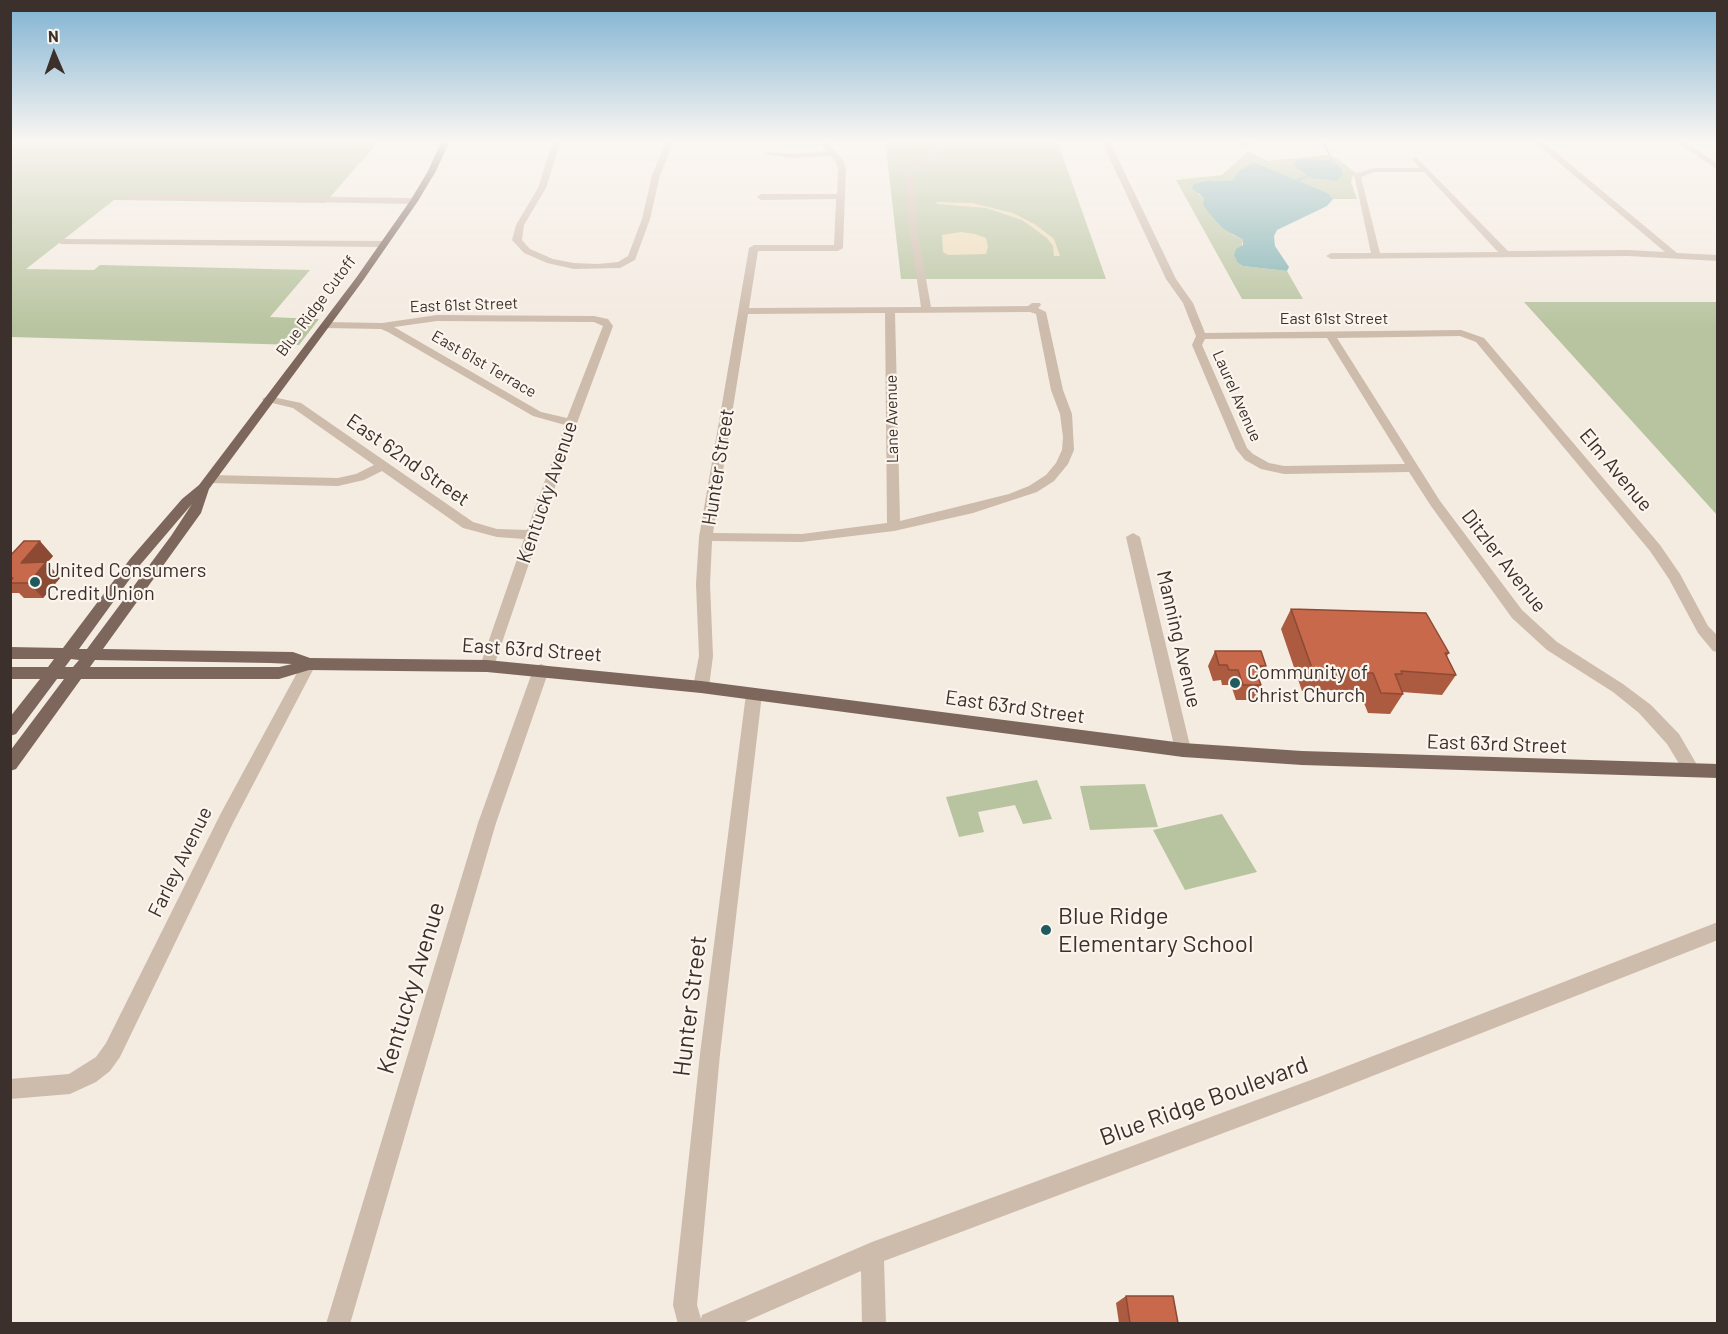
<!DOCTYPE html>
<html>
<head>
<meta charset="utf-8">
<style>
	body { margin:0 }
	#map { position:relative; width:1728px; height:1334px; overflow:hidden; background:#f4ebe1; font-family:Barlow,sans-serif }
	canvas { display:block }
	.frame { position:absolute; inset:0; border:12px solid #3b302b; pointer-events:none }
	.north { position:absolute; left:24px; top:24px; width:60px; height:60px; -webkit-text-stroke:4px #fbf5ee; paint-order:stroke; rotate:358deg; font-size:16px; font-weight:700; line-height:24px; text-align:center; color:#3b302b }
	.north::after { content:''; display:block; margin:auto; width:21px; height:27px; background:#3b302b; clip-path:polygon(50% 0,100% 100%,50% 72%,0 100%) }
</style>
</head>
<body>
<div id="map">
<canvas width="1728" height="1334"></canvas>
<div class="frame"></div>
<div class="north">N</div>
</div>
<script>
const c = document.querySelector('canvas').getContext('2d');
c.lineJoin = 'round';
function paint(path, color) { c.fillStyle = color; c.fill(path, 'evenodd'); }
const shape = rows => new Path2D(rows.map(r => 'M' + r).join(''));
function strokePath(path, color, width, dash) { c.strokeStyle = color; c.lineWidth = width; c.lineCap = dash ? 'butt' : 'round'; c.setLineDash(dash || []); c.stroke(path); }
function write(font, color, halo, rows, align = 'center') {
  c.font = font + ' Barlow,sans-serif'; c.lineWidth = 4.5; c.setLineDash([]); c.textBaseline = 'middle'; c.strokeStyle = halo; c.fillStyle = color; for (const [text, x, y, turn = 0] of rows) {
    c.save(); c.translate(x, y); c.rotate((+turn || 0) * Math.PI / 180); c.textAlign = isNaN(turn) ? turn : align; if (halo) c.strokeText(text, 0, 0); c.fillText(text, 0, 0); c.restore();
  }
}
const green = shape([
	[11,140,380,140,325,203,114,200,26,269,94,270,100,265,310,270,270,317,319,319,299,345,11,337],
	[885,140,1057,140,1106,279,901,279],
	[1248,151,1267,161,1326,155,1338,159,1356,173,1352,177,1351,182,1357,199,1333,199,1328,193,1259,164,1234,180,1207,181,1198,194,1204,198,1233,235,1243,240,1238,263,1243,266,1287,271,1303,299,1242,299,1176,180,1222,175],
	[1524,302,1717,302,1717,515],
	[1037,780,1052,819,1023,824,1015,805,978,812,984,832,959,837,946,797],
	[1145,784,1158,827,1090,830,1080,786],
	[1222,814,1257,872,1185,890,1153,830]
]);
const sand = shape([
	[936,202,972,203,1013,213,1036,225,1054,239,1060,256,1054,256,1053,246,1047,238,1022,220,986,208,937,204],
	[961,232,975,234,986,238,988,247,986,254,948,255,943,252,942,235]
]);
const water = shape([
	[1305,159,1326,160,1336,164,1341,168,1343,174,1337,181,1312,178,1295,167,1294,163,1297,160],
	[1252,163,1259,164,1328,193,1333,199,1327,206,1277,230,1274,236,1275,246,1289,267,1287,271,1243,266,1238,263,1234,255,1236,249,1243,245,1243,240,1224,229,1215,220,1203,205,1204,198,1192,188,1194,184,1207,181,1233,180,1239,171]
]);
const stream = shape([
	[1322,140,1332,160,1330,161],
	[1298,180,1308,176]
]);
const minor = shape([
	[553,140,561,140,546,188,524,225,522,240,530,249,553,259,574,263,598,264,618,262,628,256,642,219,652,175,667,140,675,140,660,175,650,219,635,260,620,268,574,269,547,263,524,253,512,240,516,225,538,188,553,140],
	[817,140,825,140,842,158,846,168,843,248,838,251,758,251,749,308,921,307,910,234,905,177,910,168,934,149,935,140,943,140,941,152,916,171,913,177,918,234,931,307,1028,306,1032,303,1040,303,1041,305,1038,308,1046,312,1063,390,1072,414,1074,450,1068,464,1054,481,1037,492,973,513,894,531,802,542,712,541,710,584,713,656,709,687,706,691,701,693,696,691,693,687,699,656,696,584,699,537,749,248,754,245,834,245,836,199,761,200,757,197,761,194,837,194,838,168,835,161,831,156,792,158,764,154,768,152,792,154,827,151,817,140],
	[1030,312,1036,314,1051,390,1060,414,1063,437,1062,450,1056,463,1046,475,1029,486,1009,494,900,521,895,313,1030,312],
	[885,313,887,523,802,534,713,533,748,314,885,313],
	[1101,140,1109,140,1176,279,1193,303,1205,333,1461,330,1484,338,1660,545,1680,574,1708,626,1718,636,1718,652,1713,651,1698,633,1669,579,1650,551,1476,342,1460,336,1337,338,1440,501,1522,610,1557,642,1623,684,1651,705,1679,734,1700,770,1698,775,1692,777,1686,775,1667,744,1639,713,1613,692,1547,650,1512,618,1431,506,1409,472,1284,474,1261,469,1245,460,1236,449,1192,345,1196,336,1183,303,1166,279,1101,140],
	[1327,338,1405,464,1284,466,1269,463,1253,454,1247,448,1202,345,1205,339,1327,338],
	[1247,140,1258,140,1243,148,1236,146,1247,140],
	[1532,140,1541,140,1677,253,1718,255,1718,261,1628,256,1331,259,1326,256,1331,253,1371,253,1354,174,1374,168,1420,168,1412,159,1416,157,1508,251,1628,250,1665,252,1532,140],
	[1375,172,1424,172,1498,252,1380,253,1361,177,1375,172],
	[1673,140,1682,140,1718,164,1718,170,1673,140],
	[133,194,414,198,418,201,414,204,130,199,130,195,133,194],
	[64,239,384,241,389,244,384,247,61,244,59,242,64,239],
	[437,315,594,316,608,319,613,326,577,423,494,666,492,670,487,672,482,670,480,666,524,539,497,537,463,528,382,471,364,480,338,486,210,483,204,479,210,475,338,478,356,474,374,465,293,408,264,401,262,399,268,396,301,403,473,522,497,529,527,530,565,425,533,416,388,332,381,329,325,328,320,325,325,322,382,323,437,315],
	[437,321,594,322,603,326,567,418,541,412,394,327,437,321],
	[1133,533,1140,537,1191,750,1189,755,1183,757,1177,755,1175,750,1126,537,1133,533],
	[309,658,314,660,316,664,233,823,120,1057,110,1071,96,1082,70,1094,10,1099,10,1079,69,1074,96,1057,106,1043,221,813,304,660,309,658],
	[541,664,546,666,549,670,496,823,350,1324,326,1324,478,823,533,670,536,666,541,664],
	[754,688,759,690,762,694,720,1054,697,1305,701,1319,702,1315,872,1242,1319,1077,1718,922,1718,940,1319,1097,884,1261,886,1324,862,1324,861,1271,740,1324,678,1324,673,1305,700,1054,746,694,749,690,754,688]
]);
const major = shape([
	[442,140,450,140,436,171,418,201,362,282,209,489,201,513,103,649,293,652,310,658,487,660,701,681,1183,743,1302,751,1718,764,1718,778,1302,765,1183,757,701,693,487,672,309,670,279,679,81,679,16,769,10,771,10,751,64,679,57,679,16,734,10,736,10,717,40,679,10,679,10,667,48,667,54,659,10,659,10,647,63,648,130,559,182,499,199,485,356,278,410,201,428,171,442,140],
	[192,504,171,536,87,649,79,649,140,565,192,504],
	[71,659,79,660,73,667,65,667,71,659],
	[95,660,270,663,292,664,279,667,90,667,95,660]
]);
const wall = shape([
	[10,556,53,556,47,563,60,578,43,598,24,598,19,593,10,593],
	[1291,609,1449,653,1447,656,1456,675,1442,695,1402,692,1403,694,1390,714,1368,713,1360,693,1355,693,1353,690,1302,691,1281,629],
	[1215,651,1266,666,1259,680,1261,685,1254,700,1236,700,1231,685,1222,685,1221,680,1213,681,1208,666],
	[1126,1296,1178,1323,1119,1323,1116,1303]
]);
const shadedWall = shape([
	[40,541,53,556,47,563,60,578,43,598,29,583,21,563]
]);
const building = shape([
	[24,541,40,541,21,563,46,562,29,583,10,583,10,581,13,578,10,578,10,556,24,541],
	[1291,609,1426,613,1449,653,1445,653,1456,675,1401,671,1402,674,1395,674,1403,694,1381,693,1373,673,1367,673,1366,670,1313,671,1291,609],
	[1215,651,1261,651,1266,666,1254,666,1261,685,1243,685,1238,670,1229,670,1227,665,1219,665,1215,651],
	[1126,1296,1173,1296,1178,1323,1130,1323,1126,1296]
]);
const markers = [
	[35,582,6,"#1f5a5e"],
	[1235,683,6,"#1f5a5e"],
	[1046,930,6,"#1f5a5e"]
];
const farStreetnames = [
	["East 61st Street",464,305,-2],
	["Blue Ridge Cutoff",316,306,-53],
	["East 61st Street",1334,319],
	["East 61st Terrace",484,364,30],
	["Laurel Avenue",1237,396,66],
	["Lane Avenue",892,419,-91]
];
const streetNames = [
	["East 62nd Street",408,460,35],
	["Hunter Street",718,467,-81],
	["Elm Avenue",1616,470,50],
	["Kentucky Avenue",547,492,-71],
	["Ditzler Avenue",1504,561,52],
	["Manning Avenue",1179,639,77],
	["East 63rd Street",532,650,4],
	["East 63rd Street",1015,707,8],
	["East 63rd Street",1497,744,2],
	["Farley Avenue",180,862,-64]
];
const poiNames = [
	["United Consumers",47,570],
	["Credit Union",47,593],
	["Community of",1247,672],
	["Christ Church",1247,695]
];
const nearPoinames = [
	["Blue Ridge",1058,916],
	["Elementary School",1058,944]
];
const nearStreetnames = [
	["Kentucky Avenue",411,988,-73],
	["Hunter Street",690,1006,-83],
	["Blue Ridge Boulevard",1204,1101,-20]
];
paint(green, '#b8c4a0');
paint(sand, '#efdcb8');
paint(water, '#7fb0b2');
strokePath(stream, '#7fb0b2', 2);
paint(minor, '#cdbbac');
paint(major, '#7d675c');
paint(wall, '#ac5a40');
paint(shadedWall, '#8c4a34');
paint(building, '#c8694b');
strokePath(building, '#8c4a34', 1.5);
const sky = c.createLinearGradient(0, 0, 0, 327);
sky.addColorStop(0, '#7eb2d2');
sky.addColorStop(0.43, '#faf6f2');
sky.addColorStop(1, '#faf6f200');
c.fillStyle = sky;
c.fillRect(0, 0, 1728, 327);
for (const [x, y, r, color] of markers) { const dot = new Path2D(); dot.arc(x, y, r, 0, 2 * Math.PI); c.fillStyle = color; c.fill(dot); strokePath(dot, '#fbf5ee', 2); }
write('16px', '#3b302b', '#fbf5ee', farStreetnames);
write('20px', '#3b302b', '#fbf5ee', streetNames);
write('20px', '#3b302b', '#fbf5ee', poiNames, 'left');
write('24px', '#3b302b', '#fbf5ee', nearPoinames, 'left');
write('24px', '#3b302b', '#fbf5ee', nearStreetnames);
</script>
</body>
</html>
